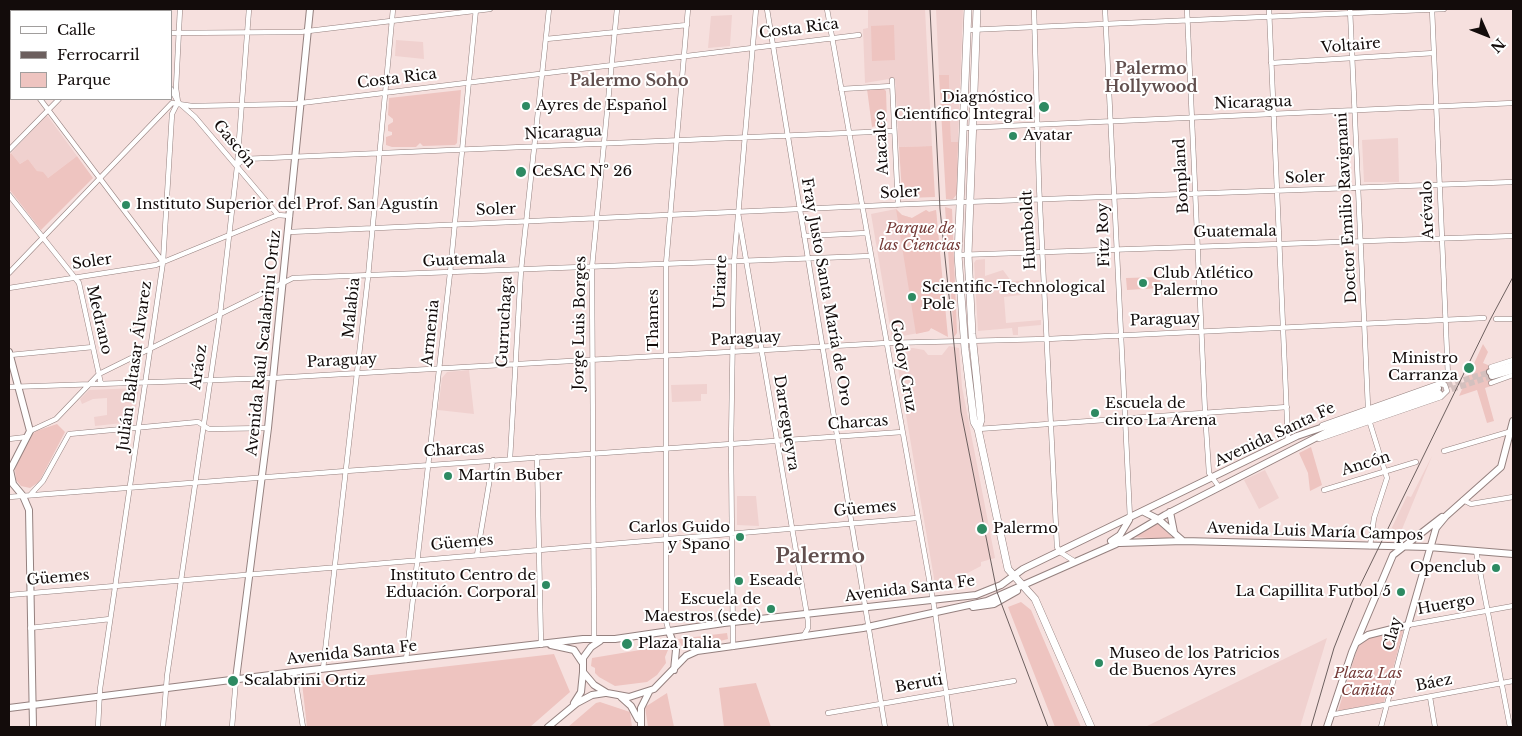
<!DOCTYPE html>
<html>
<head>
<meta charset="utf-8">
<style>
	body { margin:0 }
	#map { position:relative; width:1522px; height:736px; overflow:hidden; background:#f6e0de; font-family:"Libre Baskerville",serif }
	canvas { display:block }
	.frame { position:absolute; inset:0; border:10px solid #130c0b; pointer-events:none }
	.legend { position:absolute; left:10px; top:10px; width:162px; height:90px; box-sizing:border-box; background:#fff; border:1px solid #a19e9d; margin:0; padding:6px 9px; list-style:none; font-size:15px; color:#130c0b }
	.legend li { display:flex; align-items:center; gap:10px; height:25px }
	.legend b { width:25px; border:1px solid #a19e9d }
	.north { position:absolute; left:1462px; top:10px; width:50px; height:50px; -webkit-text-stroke:4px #fff; paint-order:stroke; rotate:134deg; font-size:14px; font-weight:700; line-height:20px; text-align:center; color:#130c0b }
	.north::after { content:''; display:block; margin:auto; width:18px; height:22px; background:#130c0b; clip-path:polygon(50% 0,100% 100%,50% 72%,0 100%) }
</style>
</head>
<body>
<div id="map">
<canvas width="1522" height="736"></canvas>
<div class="frame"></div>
<ul class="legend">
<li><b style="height:6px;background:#fff"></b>Calle</li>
<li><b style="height:6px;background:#6c5f5e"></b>Ferrocarril</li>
<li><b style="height:14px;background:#eec4c0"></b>Parque</li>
</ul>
<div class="north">N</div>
</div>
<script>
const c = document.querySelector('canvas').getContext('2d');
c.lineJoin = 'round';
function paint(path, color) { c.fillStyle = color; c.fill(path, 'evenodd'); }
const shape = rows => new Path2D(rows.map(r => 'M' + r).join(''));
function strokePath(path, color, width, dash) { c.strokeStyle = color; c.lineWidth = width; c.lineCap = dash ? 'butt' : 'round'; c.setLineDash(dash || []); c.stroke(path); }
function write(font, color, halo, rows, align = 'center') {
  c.font = font + ' "Libre Baskerville",serif'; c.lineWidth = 4; c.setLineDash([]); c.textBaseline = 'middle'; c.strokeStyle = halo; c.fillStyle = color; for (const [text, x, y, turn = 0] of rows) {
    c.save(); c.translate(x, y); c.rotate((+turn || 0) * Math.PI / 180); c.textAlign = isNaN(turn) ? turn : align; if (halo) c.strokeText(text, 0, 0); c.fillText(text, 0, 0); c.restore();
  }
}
const built = shape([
	[868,9,925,9,932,146,899,147,895,78,865,83,863,29,868,28],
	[936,9,963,9,958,142,951,143,949,75,939,75],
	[732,15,730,46,708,48,711,16],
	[396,40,423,42,424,59,395,56],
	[47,115,77,156,48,178,37,171,28,159,20,164,11,153],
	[1398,138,1399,182,1364,182,1362,140],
	[896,209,902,215,912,218,926,210,929,212,936,210,941,264,938,331,931,328,929,331,892,338,871,214],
	[985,259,985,276,1003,270,1011,281,1039,280,1040,285,1014,286,1021,295,1004,297,1006,323,1041,320,1041,325,1018,327,1018,335,1013,335,1012,328,978,331,974,263,976,260],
	[949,346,959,348,962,387,995,558,981,562,981,566,962,576,962,579,935,584,895,351,897,348,913,348,924,350,928,355,942,355],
	[469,370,474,414,438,410,442,378,447,372],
	[707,384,707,394,701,394,701,401,672,402,671,385],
	[137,388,139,389,134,420,131,422,95,426,94,417,107,415,107,398,93,399,82,404,80,399,89,390],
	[1432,456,1398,539,1386,540,1407,496,1411,497],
	[1265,470,1279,498,1259,509,1244,480],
	[737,496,756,496,759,526,737,525],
	[1327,638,1300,727,1145,727]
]);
const green = shape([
	[894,25,895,60,872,61,871,26],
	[939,75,949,75,951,142,958,142,957,194,953,199,946,199],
	[883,88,886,91,887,123,872,127,867,89],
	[461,90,457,143,455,145,423,146,420,143,416,147,392,147,386,145,386,137,392,135,392,132,388,131,388,125,393,122,393,119,388,115,389,98],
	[932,146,935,197,907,198,902,193,899,147],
	[11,153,20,164,28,159,37,171,43,172,48,178,77,156,93,178,41,230,9,189,9,155],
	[945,207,952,209,957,333,954,337],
	[896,209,902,215,912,218,926,210,929,212,936,210,948,337,931,328,929,331,916,334],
	[1160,277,1161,288,1127,290,1126,278],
	[1483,344,1488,352,1483,363,1488,365,1494,385,1485,388,1494,421,1487,423,1477,390,1459,396],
	[57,424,65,432,39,482,30,488,21,486,16,480,15,469,29,437,36,431],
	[1311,447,1322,485,1310,491,1308,473,1299,453],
	[1158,523,1175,540,1134,537,1152,525],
	[1021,602,1031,610,1081,727,1055,727,1008,607],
	[1402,629,1403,632,1384,702,1338,711,1360,640],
	[727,633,728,639,684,650,678,639],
	[664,646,668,650,665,657,666,663,657,675,647,682,615,686,599,677,595,673,595,668,591,666,592,658],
	[554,654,570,692,530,727,307,727,302,683],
	[756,683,771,727,724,727,719,688],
	[667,693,674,727,648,727,645,707],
	[600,702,630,712,632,727,568,727,596,703]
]);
const secondaryTunnel = shape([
	[1438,388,1490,372],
	[1443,392,1492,376]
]);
const street = shape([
	[105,9,107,11],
	[767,9,885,727],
	[827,9,935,612,951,727],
	[1034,9,1039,186,1057,547,1060,552,1074,561],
	[1105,9,1130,518],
	[1187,9,1205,412,1209,473,1219,487],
	[1269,9,1288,441],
	[1350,9,1368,407],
	[123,11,123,9],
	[967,30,1444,9],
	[171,33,300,32,490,9],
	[546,39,687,25],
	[9,58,11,61],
	[1271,63,1434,53],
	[892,80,898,205],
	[171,89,178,102,195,117,278,215],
	[841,89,892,86],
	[40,99,163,262],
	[963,128,1513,103],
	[9,150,59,99],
	[237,165,244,159,893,131],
	[9,195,79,283,101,384],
	[738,213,808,621,808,628,803,637],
	[289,232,911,204,1513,182],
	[804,236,866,233],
	[958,255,1513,236],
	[9,273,172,103,192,106,293,104,859,35],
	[9,288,156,265,278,215,290,216],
	[1496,319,1513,319],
	[10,355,93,347],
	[1491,367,1513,360],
	[1491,383,1513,375],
	[9,387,273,378,886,343,1047,339,1484,318],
	[1369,420,1387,478,1374,518,1370,546],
	[1322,425,1443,382,1448,376,1432,9],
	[978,429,1287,407],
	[30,431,56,419,99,374,293,278,870,256],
	[9,439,26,437],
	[1319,439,1441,397,1447,391,1445,385,1440,384],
	[1444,451,1512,431],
	[537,457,541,645],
	[510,459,521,270,549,9],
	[1324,490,1416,462],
	[31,494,43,481,69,434,198,422,209,429,268,428],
	[9,497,346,471,902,432],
	[1463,500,1471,504,1513,497],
	[1476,551,1510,727],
	[477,555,493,460],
	[9,595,917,518],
	[30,628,110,619],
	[669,632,666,621,666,264,688,9],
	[594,639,592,267,617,9],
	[733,647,731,445,734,262,756,9],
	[406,660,450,273,476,9],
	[323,669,368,277,393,9],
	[294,672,303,727],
	[1430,697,1435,727],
	[828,713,1014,681],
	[1330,715,1513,681],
	[98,727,100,689,163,262,172,114,178,102,176,88,180,9],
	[163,727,167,676,220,314,237,167,249,9],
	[232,727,236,679],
	[1381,727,1408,625,1513,606]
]);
const secondary = shape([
	[9,14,11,11],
	[9,352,30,431,10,470,13,484,23,496,29,510,33,727],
	[1490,372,1513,365],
	[1492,376,1513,370],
	[1144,512,1158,519,1183,541],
	[1170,512,1174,532],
	[1111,541,1120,535,1129,520],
	[1120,543,1183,541,1429,547,1513,554],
	[973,607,994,604,1017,591],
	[669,632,676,650,674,670],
	[600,641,591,647,583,658,583,672,594,685,607,693,629,697,654,689,686,656,697,651,863,628,987,601,1116,544,1165,515,1327,432,1439,393],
	[1356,643,1368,635,1408,625,1436,528,1446,516,1501,467,1513,421],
	[551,645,574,650,582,662],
	[236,679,268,428,310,9],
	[621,697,631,706,638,719],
	[574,703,581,692,583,672],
	[9,708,294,672,583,639,615,639,724,623,976,595,1001,585,1023,569,1297,436,1438,388],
	[548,727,577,703,592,695,605,693],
	[641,727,641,708,649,692],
	[1327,727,1352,652,1393,555,1442,517]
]);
const primary = shape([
	[968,9,958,255,965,349,974,422,978,429,1008,569,1035,599,1091,727],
	[977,9,968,254,972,334,981,420,978,429]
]);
const rail = shape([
	[930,9,940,209,961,412,997,592,1048,727],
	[1311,727,1334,648,1353,600,1490,320,1513,277]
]);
const markers = [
	[526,106,5,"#2d8a62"],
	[1044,107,6,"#2d8a62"],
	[1013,136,5,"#2d8a62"],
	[521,172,6,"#2d8a62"],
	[126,205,5,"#2d8a62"],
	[1143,283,5,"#2d8a62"],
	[912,297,5,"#2d8a62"],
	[1469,368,6,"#2d8a62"],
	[1095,413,5,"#2d8a62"],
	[448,476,5,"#2d8a62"],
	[982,529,6,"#2d8a62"],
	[740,537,5,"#2d8a62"],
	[1496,568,5,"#2d8a62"],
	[739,581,5,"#2d8a62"],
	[546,585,5,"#2d8a62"],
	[1401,592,5,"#2d8a62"],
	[771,609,5,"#2d8a62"],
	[627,644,6,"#2d8a62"],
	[1099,663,5,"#2d8a62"],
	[233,681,6,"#2d8a62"]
];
const streetNames = [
	["Costa Rica",799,29,-7],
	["Voltaire",1351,46,-5],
	["Costa Rica",397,79,-7],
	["Nicaragua",1253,103,-2],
	["Nicaragua",563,133,-3],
	["Atacalco",882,143,-93],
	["Gascón",234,144,50],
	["Bonpland",1182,176,-93],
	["Soler",1305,178,-2],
	["Soler",900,193,-3],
	["Doctor Emilio Ravignani",1347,208,-93],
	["Soler",496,210,-2],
	["Arévalo",1428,210,-92],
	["Humboldt",1029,230,-93],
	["Guatemala",1235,232,-1],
	["Fitz Roy",1104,235,-92],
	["Guatemala",464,260,-3],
	["Soler",92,262,-8],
	["Uriarte",721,282,-88],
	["Fray Justo Santa María de Oro",826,292,80],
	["Malabia",352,308,-84],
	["Medrano",99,320,77],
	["Thames",654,320,-90],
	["Paraguay",1165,320,-2],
	["Gurruchaga",505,322,-87],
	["Jorge Luis Borges",580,323,-89],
	["Armenia",431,333,-84],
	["Paraguay",746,339,-3],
	["Avenida Raúl Scalabrini Ortiz",264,343,-84],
	["Paraguay",342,361,-3],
	["Julián Baltasar Álvarez",135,366,-82],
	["Godoy Cruz",903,366,80],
	["Aráoz",199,367,-82],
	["Darregueyra",786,423,81],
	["Charcas",858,423,-4],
	["Avenida Santa Fe",1275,435,-25],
	["Charcas",454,450,-4],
	["Ancón",1366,464,-17],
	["Güemes",865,509,-5],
	["Avenida Luis María Campos",1315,532,2],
	["Güemes",462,543,-5],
	["Güemes",58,578,-5],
	["Avenida Santa Fe",910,589,-7],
	["Huergo",1446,605,-10],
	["Clay",1393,634,-75],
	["Avenida Santa Fe",352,653,-6],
	["Báez",1434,683,-11],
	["Beruti",919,684,-10]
];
const poiNames = [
	["Diagnóstico",1033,98,"right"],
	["Científico Integral",1033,115,"right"],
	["Ayres de Español",536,106],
	["Avatar",1023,136],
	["CeSAC Nº 26",532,172],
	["Instituto Superior del Prof. San Agustín",136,205],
	["Club Atlético",1153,274],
	["Palermo",1153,291],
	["Scientific-Technological",922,288],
	["Pole",922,305],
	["Ministro",1458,359,"right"],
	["Carranza",1458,376,"right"],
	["Escuela de",1105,404],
	["circo La Arena",1105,421],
	["Martín Buber",458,476],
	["Carlos Guido",730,528,"right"],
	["y Spano",730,545,"right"],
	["Palermo",993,529],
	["Openclub",1486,568,"right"],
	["Instituto Centro de",536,576,"right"],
	["Eduación. Corporal",536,593,"right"],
	["Eseade",749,581],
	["La Capillita Futbol 5",1391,592,"right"],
	["Escuela de",761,600,"right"],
	["Maestros (sede)",761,617,"right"],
	["Plaza Italia",638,644],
	["Museo de los Patricios",1109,654],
	["de Buenos Ayres",1109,671],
	["Scalabrini Ortiz",244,681]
];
const parkNames = [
	["Parque de",920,229],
	["las Ciencias",920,246],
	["Plaza Las",1368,674],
	["Cañitas",1368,691]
];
const neighbourhoodNames = [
	["Palermo",1151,69],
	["Hollywood",1151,87],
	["Palermo Soho",629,81]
];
const districtNames = [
	["Palermo",820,557]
];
paint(built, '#f0d1cf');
paint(green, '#eec4c0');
strokePath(secondaryTunnel, '#d4c0be', 6, [6, 3]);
strokePath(street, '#95817f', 5.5);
strokePath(secondary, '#95817f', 8);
strokePath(primary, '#95817f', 8);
strokePath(street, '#fff', 4.5);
strokePath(secondary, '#fff', 6);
strokePath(primary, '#fff', 7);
strokePath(rail, '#6c5f5e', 1);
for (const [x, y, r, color] of markers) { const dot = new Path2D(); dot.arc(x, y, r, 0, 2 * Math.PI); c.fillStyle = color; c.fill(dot); strokePath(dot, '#fff', 2); }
write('15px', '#130c0b', '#fff', streetNames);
write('15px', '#130c0b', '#fff', poiNames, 'left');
write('italic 15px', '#763c39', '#fff', parkNames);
write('bold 16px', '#624f4e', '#fff', neighbourhoodNames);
write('bold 20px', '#624f4e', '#fff', districtNames);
</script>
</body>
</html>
